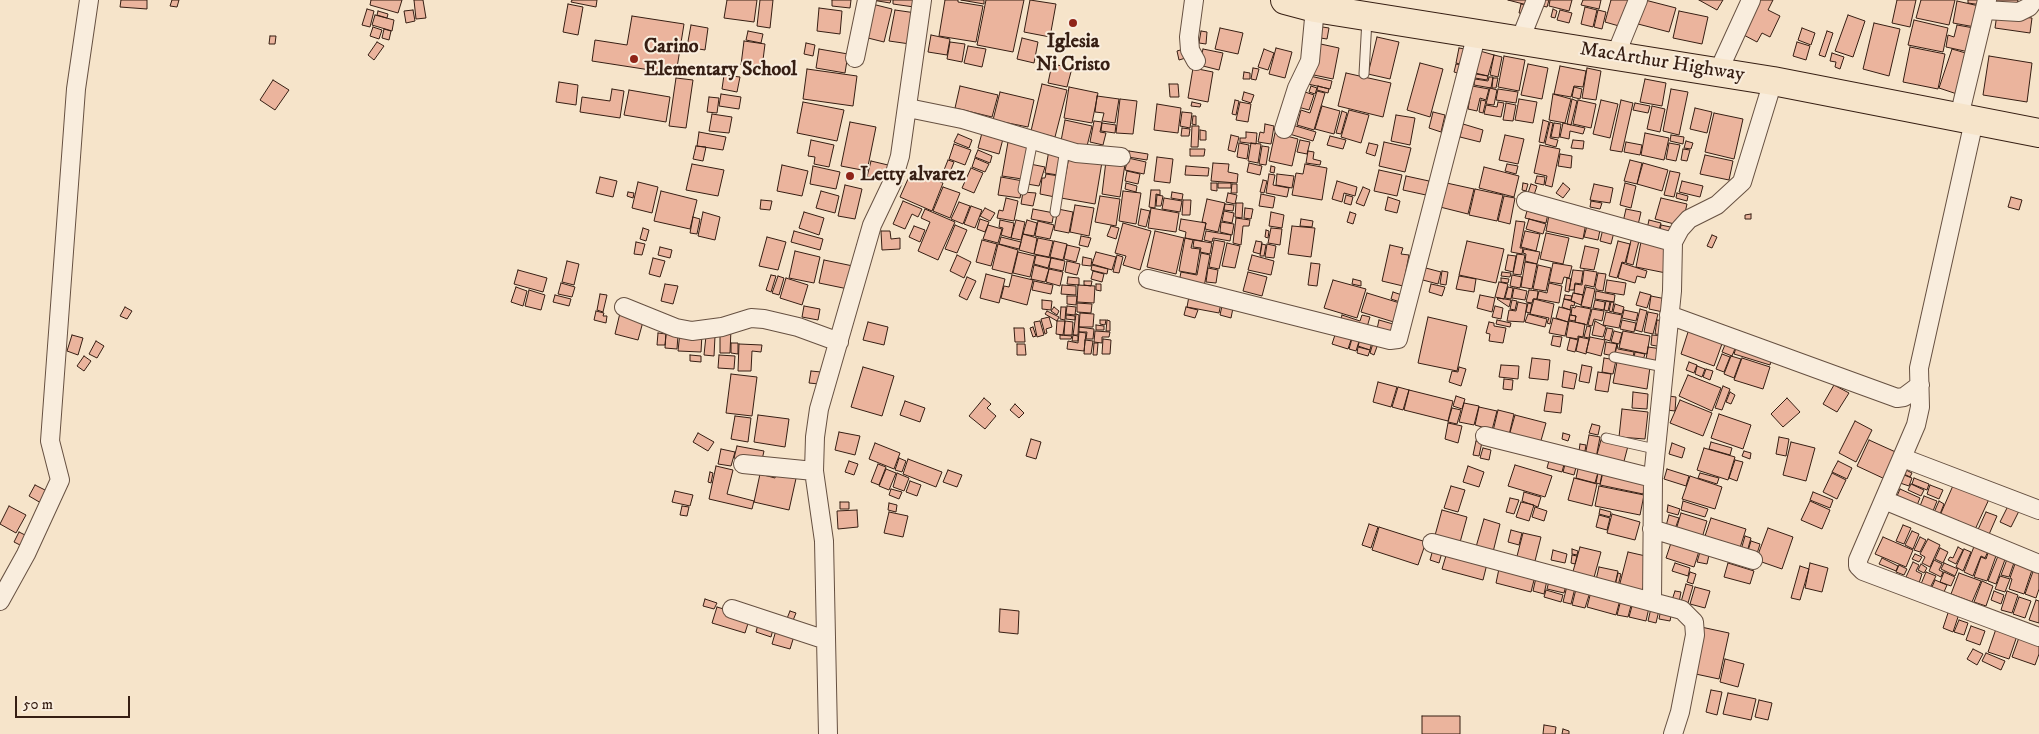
<!DOCTYPE html>
<html>
<head>
<meta charset="utf-8">
<style>
	body { margin:0 }
	#map { position:relative; width:2039px; height:734px; overflow:hidden; background:#f6e4ca; font-family:"IM FELL DW Pica",serif }
	canvas { display:block }
	.scale { position:absolute; left:15px; top:696px; width:115px; height:22px; box-sizing:border-box; border:2px solid #361e13; border-top:0; padding-left:6px; font-size:15px; line-height:18px; white-space:nowrap; color:#361e13; -webkit-text-stroke:4px #f9eddd; paint-order:stroke }
</style>
</head>
<body>
<div id="map">
<canvas width="2039" height="734"></canvas>
<div class="scale">50 m</div>
</div>
<script>
const c = document.querySelector('canvas').getContext('2d');
c.lineJoin = 'round';
function paint(path, color) { c.fillStyle = color; c.fill(path, 'evenodd'); }
const shape = rows => new Path2D(rows.map(r => 'M' + r).join(''));
function strokePath(path, color, width, dash) { c.strokeStyle = color; c.lineWidth = width; c.lineCap = dash ? 'butt' : 'round'; c.setLineDash(dash || []); c.stroke(path); }
function write(font, color, halo, rows, align = 'center') {
  c.font = font + ' "IM FELL DW Pica",serif'; c.lineWidth = 4; c.setLineDash([]); c.textBaseline = 'middle'; c.strokeStyle = halo; c.fillStyle = color; for (const [text, x, y, turn = 0] of rows) {
    c.save(); c.translate(x, y); c.rotate((+turn || 0) * Math.PI / 180); c.textAlign = isNaN(turn) ? turn : align; if (halo) c.strokeText(text, 0, 0); c.fillText(text, 0, 0); c.restore();
  }
}
const building = shape([
	[121,0,147,0,147,9,120,7,121,0],
	[172,0,179,0,177,7,170,6,172,0],
	[371,0,402,0,398,13,370,5,371,0],
	[414,0,423,0,426,18,416,19,414,0],
	[572,0,597,0,596,7,571,2,572,0],
	[727,0,757,0,754,22,724,18,727,0],
	[760,0,773,0,770,28,757,26,760,0],
	[832,0,851,0,850,8,832,6,832,0],
	[872,0,891,0,890,3,872,0],
	[893,0,915,0,914,7,893,4,893,0],
	[945,0,958,0,958,2,983,6,976,42,939,36,945,0],
	[961,0,984,0,984,4,961,0],
	[986,0,1024,0,1013,52,977,45,986,0],
	[1030,0,1056,4,1050,37,1024,32,1030,0],
	[1508,0,1533,0,1531,6,1508,0],
	[1539,0,1549,0,1547,7,1538,5,1539,0],
	[1550,0,1572,0,1569,11,1549,6,1550,0],
	[1583,0,1601,0,1599,9,1581,5,1583,0],
	[1611,0,1634,0,1626,28,1605,22,1611,0],
	[1645,0,1676,8,1669,32,1638,24,1645,0],
	[1699,0,1723,0,1717,10,1699,0],
	[1758,0,1773,0,1768,10,1780,16,1770,37,1762,33,1757,42,1740,33,1758,0],
	[1897,0,1916,0,1910,27,1892,23,1897,0],
	[1921,0,1955,0,1949,25,1916,18,1921,0],
	[1968,0,1983,0,1982,5,1968,3,1968,0],
	[1991,0,2018,0,2016,8,1990,3,1991,0],
	[1957,1,1979,6,1975,27,1953,23,1957,1],
	[568,4,583,7,578,35,563,32,568,4],
	[872,4,892,9,884,42,864,37,872,4],
	[1521,4,1527,5,1525,14,1519,13,1521,4],
	[1585,7,1597,10,1593,27,1581,24,1585,7],
	[819,8,842,11,840,34,817,31,819,8],
	[367,9,374,11,370,27,362,25,367,9],
	[1553,9,1557,11,1555,18,1551,17,1553,9],
	[413,10,415,21,406,23,404,11,413,10],
	[895,10,916,13,910,44,889,41,895,10],
	[1560,10,1572,13,1569,23,1557,20,1560,10],
	[1598,10,1606,12,1602,29,1594,27,1598,10],
	[378,11,388,14,387,18,377,15,378,11],
	[1679,11,1708,17,1702,44,1673,38,1679,11],
	[1997,14,2032,18,2030,33,1995,28,1997,14],
	[375,15,394,20,392,31,372,25,375,15],
	[1848,15,1865,21,1853,57,1835,51,1848,15],
	[632,16,684,24,676,74,592,61,595,40,627,45,632,16],
	[1914,20,1948,28,1943,52,1908,45,1914,20],
	[1874,23,1900,29,1889,76,1863,69,1874,23],
	[691,25,708,28,705,50,687,47,691,25],
	[1957,25,1974,28,1969,52,1946,47,1948,35,1954,37,1957,25],
	[1316,26,1329,28,1327,39,1314,37,1316,26],
	[373,27,382,30,379,39,370,36,373,27],
	[1220,28,1243,33,1238,54,1215,49,1220,28],
	[1802,28,1815,33,1811,45,1798,40,1802,28],
	[384,29,391,31,389,40,382,38,384,29],
	[748,31,763,34,761,43,746,40,748,31],
	[1201,31,1207,32,1206,44,1199,43,1201,31],
	[1827,31,1833,33,1825,57,1819,55,1827,31],
	[931,35,950,39,947,55,928,52,931,35],
	[270,36,276,36,275,44,269,44,270,36],
	[1377,37,1399,42,1390,79,1368,74,1377,37],
	[1022,38,1038,42,1034,63,1017,59,1022,38],
	[744,41,765,44,762,68,741,65,744,41],
	[377,42,384,46,374,60,368,55,377,42],
	[950,42,965,44,962,62,947,59,950,42],
	[1797,42,1810,46,1806,60,1793,56,1797,42],
	[806,43,815,45,813,56,804,54,806,43],
	[1316,43,1339,48,1333,79,1309,74,1316,43],
	[968,46,986,49,982,67,964,63,968,46],
	[1910,47,1945,54,1938,89,1903,82,1910,47],
	[1187,48,1189,57,1179,60,1177,51,1187,48],
	[1276,48,1292,52,1285,78,1269,74,1276,48],
	[1459,48,1471,50,1468,66,1456,63,1459,48],
	[819,49,848,54,845,73,816,68,819,49],
	[1203,49,1223,53,1219,70,1199,65,1203,49],
	[1264,49,1274,53,1268,70,1258,67,1264,49],
	[1952,49,1969,54,1957,94,1939,88,1952,49],
	[1480,51,1494,55,1488,76,1475,73,1480,51],
	[1832,53,1844,57,1840,69,1835,67,1836,62,1830,61,1832,53],
	[1494,55,1502,57,1498,77,1490,75,1494,55],
	[1504,56,1525,60,1519,91,1498,87,1504,56],
	[1989,56,2032,63,2027,102,1983,95,1989,56],
	[1420,63,1443,69,1430,117,1407,110,1420,63],
	[1052,64,1072,68,1067,87,1048,83,1052,64],
	[1456,64,1467,66,1465,75,1454,72,1456,64],
	[1528,64,1548,68,1542,99,1521,95,1528,64],
	[1560,66,1586,71,1583,87,1574,86,1571,97,1554,94,1560,66],
	[1193,68,1213,72,1208,102,1188,98,1193,68],
	[1253,68,1259,69,1256,80,1251,79,1253,68],
	[1587,68,1601,71,1596,100,1582,98,1587,68],
	[807,69,857,76,853,106,803,99,807,69],
	[1244,72,1250,73,1250,79,1243,79,1244,72],
	[1346,73,1391,83,1383,117,1338,106,1346,73],
	[1476,74,1488,76,1487,80,1475,78,1476,74],
	[724,75,740,77,737,92,722,89,724,75],
	[1310,76,1332,81,1330,89,1308,84,1310,76],
	[1489,77,1493,77,1491,88,1474,85,1475,79,1488,81,1489,77],
	[676,78,693,80,686,128,669,126,676,78],
	[1493,78,1498,78,1496,88,1492,88,1493,78],
	[1645,79,1666,83,1662,106,1640,102,1645,79],
	[273,80,289,90,275,110,260,100,273,80],
	[559,82,578,85,576,105,556,102,559,82],
	[1042,84,1067,90,1055,137,1031,131,1042,84],
	[1169,84,1178,84,1179,97,1170,97,1169,84],
	[960,86,998,95,992,117,955,108,960,86],
	[1311,86,1317,88,1315,94,1309,92,1311,86],
	[1318,86,1329,89,1328,93,1317,90,1318,86],
	[1472,86,1489,89,1486,100,1480,98,1477,111,1468,109,1472,86],
	[1069,87,1098,93,1092,123,1064,118,1069,87],
	[1574,87,1582,89,1580,99,1572,97,1574,87],
	[1490,88,1497,90,1494,105,1486,104,1490,88],
	[612,89,624,91,620,118,580,112,582,97,610,101,612,89],
	[1498,89,1518,92,1516,103,1496,100,1498,89],
	[1671,89,1688,92,1679,135,1663,131,1671,89],
	[629,90,670,97,666,122,624,115,629,90],
	[1299,90,1314,95,1309,110,1294,106,1299,90],
	[1317,91,1325,93,1314,130,1297,125,1301,110,1310,113,1317,91],
	[1000,92,1034,100,1028,127,993,120,1000,92],
	[1244,92,1254,95,1251,103,1242,100,1244,92],
	[721,94,741,97,739,109,719,106,721,94],
	[1553,94,1571,99,1565,123,1549,120,1553,94],
	[1097,96,1119,99,1115,123,1102,121,1104,113,1095,112,1097,96],
	[709,97,719,98,717,113,707,112,709,97],
	[1120,99,1137,101,1133,134,1116,133,1120,99],
	[1519,99,1537,102,1533,123,1515,120,1519,99],
	[1572,99,1577,101,1571,125,1567,124,1572,99],
	[1235,100,1239,101,1236,115,1232,114,1235,100],
	[1481,100,1486,101,1483,113,1479,112,1481,100],
	[1578,100,1596,104,1591,128,1573,124,1578,100],
	[1601,100,1618,104,1610,138,1593,134,1601,100],
	[1621,100,1633,103,1622,152,1610,150,1621,100],
	[803,102,844,110,837,141,797,133,803,102],
	[1192,102,1201,104,1200,107,1191,106,1192,102],
	[1240,102,1251,104,1248,122,1236,120,1240,102],
	[1498,102,1504,103,1501,117,1484,114,1486,105,1497,107,1498,102],
	[1506,103,1516,105,1513,121,1503,120,1506,103],
	[1635,103,1650,106,1648,113,1633,110,1635,103],
	[1157,104,1181,108,1178,133,1154,130,1157,104],
	[1322,106,1340,111,1334,134,1315,129,1322,106],
	[1652,106,1665,109,1660,132,1647,129,1652,106],
	[1695,108,1712,112,1707,133,1690,129,1695,108],
	[1349,110,1369,115,1361,143,1341,137,1349,110],
	[1342,111,1347,113,1341,134,1336,133,1342,111],
	[1182,112,1192,113,1190,128,1180,126,1182,112],
	[1433,112,1445,115,1441,132,1429,128,1433,112],
	[1714,113,1743,119,1734,159,1705,152,1714,113],
	[712,114,732,117,729,133,709,131,712,114],
	[1396,115,1415,118,1410,145,1391,141,1396,115],
	[1193,116,1196,116,1196,125,1192,124,1193,116],
	[1065,120,1092,126,1087,146,1061,141,1065,120],
	[1543,120,1549,122,1544,143,1539,142,1543,120],
	[1094,121,1102,122,1100,132,1106,133,1103,145,1090,142,1094,121],
	[850,122,876,127,867,171,841,166,850,122],
	[1550,122,1553,123,1550,138,1558,140,1556,147,1545,144,1550,122],
	[1102,123,1116,125,1115,133,1101,131,1102,123],
	[1554,123,1561,124,1559,138,1551,137,1554,123],
	[1563,123,1585,128,1583,134,1570,131,1569,139,1560,137,1563,123],
	[1265,124,1274,126,1271,144,1258,142,1260,132,1264,133,1265,124],
	[1289,124,1316,132,1313,141,1286,133,1289,124],
	[1463,124,1483,130,1480,142,1460,137,1463,124],
	[1192,126,1199,126,1198,147,1191,147,1192,126],
	[1182,128,1190,129,1189,136,1181,136,1182,128],
	[983,129,1004,135,999,154,978,148,983,129],
	[1200,130,1206,131,1206,140,1200,140,1200,130],
	[699,132,726,137,723,150,697,146,699,132],
	[1246,132,1257,133,1256,144,1240,142,1240,138,1246,138,1246,132],
	[1275,133,1298,139,1292,166,1269,161,1275,133],
	[1645,133,1669,138,1664,160,1641,155,1645,133],
	[958,134,972,140,969,148,954,142,958,134],
	[1231,135,1239,137,1235,152,1228,150,1231,135],
	[1505,135,1524,139,1518,164,1499,160,1505,135],
	[1671,135,1684,137,1683,144,1670,141,1671,135],
	[1330,136,1346,140,1343,149,1327,145,1330,136],
	[811,140,834,145,829,167,814,164,815,157,808,156,811,140],
	[1300,140,1310,142,1307,154,1297,152,1300,140],
	[1573,140,1584,141,1583,149,1571,148,1573,140],
	[1686,141,1693,143,1691,149,1684,148,1686,141],
	[1008,142,1028,145,1022,179,1002,176,1008,142],
	[1384,142,1411,148,1405,172,1379,166,1384,142],
	[1626,142,1642,145,1640,155,1624,152,1626,142],
	[1239,143,1249,145,1247,159,1237,157,1239,143],
	[1251,143,1261,144,1258,163,1248,161,1251,143],
	[1369,143,1378,145,1375,156,1366,153,1369,143],
	[1669,143,1680,145,1676,161,1666,159,1669,143],
	[954,144,971,150,965,165,949,159,954,144],
	[1540,145,1560,149,1552,187,1545,185,1547,176,1534,173,1540,145],
	[696,146,706,147,703,161,693,159,696,146],
	[1262,146,1269,147,1266,165,1259,164,1262,146],
	[1190,149,1205,149,1204,156,1190,156,1190,149],
	[1683,149,1690,150,1687,161,1681,160,1683,149],
	[978,150,992,156,990,163,975,157,978,150],
	[1049,150,1061,152,1058,175,1045,173,1049,150],
	[1129,151,1148,154,1147,160,1128,157,1129,151],
	[1308,151,1314,152,1313,159,1321,161,1320,165,1306,163,1308,151],
	[1560,154,1572,156,1571,168,1558,166,1560,154],
	[1705,155,1733,161,1729,180,1700,174,1705,155],
	[1069,157,1102,162,1095,204,1061,198,1069,157],
	[1157,157,1173,159,1170,183,1154,181,1157,157],
	[975,158,989,164,985,172,972,167,975,158],
	[1128,158,1146,162,1144,174,1125,170,1128,158],
	[948,160,954,162,950,172,944,170,948,160],
	[1630,160,1642,163,1637,184,1624,181,1630,160],
	[871,161,888,165,885,180,867,177,871,161],
	[1106,161,1125,164,1120,197,1102,194,1106,161],
	[1213,163,1229,164,1228,172,1238,174,1237,183,1211,181,1213,163],
	[1249,163,1262,166,1260,175,1247,172,1249,163],
	[1643,163,1668,170,1662,191,1637,184,1643,163],
	[692,164,724,170,718,196,686,190,692,164],
	[1030,164,1045,167,1039,186,1027,184,1030,164],
	[1305,164,1327,168,1322,200,1292,195,1296,173,1303,174,1305,164],
	[1507,164,1518,166,1516,174,1505,171,1507,164],
	[782,165,808,171,802,196,777,191,782,165],
	[813,166,840,172,836,189,810,184,813,166],
	[1186,166,1209,168,1208,176,1185,175,1186,166],
	[1271,166,1275,167,1274,173,1270,172,1271,166],
	[1484,167,1519,176,1514,197,1479,188,1484,167],
	[971,168,983,173,974,193,962,188,971,168],
	[912,170,943,183,932,211,900,197,912,170],
	[1379,170,1402,175,1397,196,1374,191,1379,170],
	[1127,171,1140,174,1138,184,1125,181,1127,171],
	[1670,171,1680,173,1674,197,1664,195,1670,171],
	[1046,174,1059,176,1055,197,1040,194,1042,178,1045,178,1046,174],
	[1269,174,1275,175,1273,185,1289,188,1287,197,1266,193,1269,174],
	[1277,174,1294,176,1292,188,1276,185,1277,174],
	[1406,176,1429,181,1426,195,1403,190,1406,176],
	[1537,176,1545,177,1544,185,1535,183,1537,176],
	[600,177,617,181,613,197,596,193,600,177],
	[1001,177,1023,181,1020,198,998,195,1001,177],
	[1263,180,1267,181,1264,193,1260,192,1263,180],
	[1337,181,1357,187,1355,196,1344,193,1342,202,1332,199,1337,181],
	[1682,181,1703,186,1700,197,1679,192,1682,181],
	[638,182,658,187,652,213,632,208,638,182],
	[1442,182,1474,189,1468,214,1436,206,1442,182],
	[1126,183,1137,186,1136,192,1125,189,1126,183],
	[1211,183,1217,183,1217,191,1211,190,1211,183],
	[1218,183,1231,183,1231,188,1218,188,1218,183],
	[1523,183,1528,184,1526,191,1522,190,1523,183],
	[1563,183,1570,189,1563,198,1556,193,1563,183],
	[1625,183,1636,186,1631,208,1620,205,1625,183],
	[1232,184,1237,184,1237,193,1231,193,1232,184],
	[1531,184,1537,186,1534,195,1526,199,1531,184],
	[1594,184,1613,188,1610,203,1590,200,1594,184],
	[845,185,862,189,855,219,838,216,845,185],
	[943,187,960,193,950,218,933,211,943,187],
	[1363,187,1370,190,1364,206,1356,203,1363,187],
	[1475,189,1503,195,1497,221,1469,215,1475,189],
	[1151,190,1160,190,1160,195,1156,194,1155,208,1149,207,1151,190],
	[661,191,697,200,690,229,654,221,661,191],
	[821,191,839,196,835,213,816,208,821,191],
	[1123,191,1141,193,1136,224,1119,221,1123,191],
	[628,192,634,193,633,198,627,196,628,192],
	[1023,192,1036,193,1033,206,1021,204,1023,192],
	[1172,192,1183,194,1182,200,1171,198,1172,192],
	[1228,193,1237,195,1235,204,1226,202,1228,193],
	[1677,193,1688,196,1687,201,1676,198,1677,193],
	[1261,194,1275,197,1273,208,1259,206,1261,194],
	[1157,195,1163,196,1161,206,1156,206,1157,195],
	[1346,195,1353,197,1351,205,1344,203,1346,195],
	[1100,196,1120,199,1116,226,1095,222,1100,196],
	[1504,196,1515,198,1510,224,1498,221,1504,196],
	[1388,197,1400,201,1397,213,1385,210,1388,197],
	[2011,197,2022,200,2019,210,2008,207,2011,197],
	[1006,198,1018,201,1014,221,997,218,999,210,1003,211,1006,198],
	[1164,198,1182,201,1180,212,1162,209,1164,198],
	[1661,198,1687,204,1682,226,1655,219,1661,198],
	[1207,199,1225,203,1218,232,1205,229,1206,223,1202,222,1207,199],
	[761,200,772,201,770,210,760,209,761,200],
	[1183,200,1191,200,1190,215,1182,215,1183,200],
	[903,201,922,209,918,217,912,214,905,229,893,224,903,201],
	[1591,201,1602,203,1600,209,1590,207,1591,201],
	[959,202,970,206,963,224,951,219,959,202],
	[1236,203,1243,203,1242,218,1235,217,1236,203],
	[1225,204,1234,205,1233,211,1224,210,1225,204],
	[1075,205,1094,208,1089,236,1070,232,1075,205],
	[971,206,982,210,975,228,964,224,971,206],
	[985,208,995,213,990,221,980,216,985,208],
	[1151,208,1179,213,1176,232,1148,228,1151,208],
	[1245,208,1253,209,1251,219,1244,218,1245,208],
	[1543,208,1549,209,1546,223,1525,218,1527,211,1541,214,1543,208],
	[925,209,955,222,938,260,918,251,930,222,921,218,925,209],
	[1033,209,1054,213,1052,223,1031,219,1033,209],
	[1058,209,1073,212,1069,233,1054,230,1058,209],
	[1141,209,1150,211,1146,227,1138,225,1141,209],
	[1626,209,1641,212,1638,225,1623,222,1626,209],
	[1224,211,1234,213,1232,223,1222,221,1224,211],
	[703,212,720,217,715,240,698,236,703,212],
	[804,212,824,218,819,235,799,228,804,212],
	[1271,212,1284,215,1282,228,1269,226,1271,212],
	[1350,212,1356,214,1353,224,1347,222,1350,212],
	[1751,214,1751,219,1745,219,1745,215,1751,214],
	[1549,215,1586,223,1583,239,1546,231,1549,215],
	[693,217,700,219,697,234,690,233,693,217],
	[1236,218,1250,220,1249,226,1243,226,1241,245,1233,243,1236,218],
	[980,219,989,222,985,232,977,229,980,219],
	[1181,219,1206,223,1202,241,1185,238,1186,232,1179,230,1181,219],
	[1301,219,1313,221,1312,227,1300,226,1301,219],
	[1529,219,1546,224,1543,234,1526,229,1529,219],
	[1000,220,1014,223,1011,238,1001,235,1003,228,999,227,1000,220],
	[1016,220,1025,222,1021,240,1011,238,1016,220],
	[1027,220,1037,223,1034,236,1023,234,1027,220],
	[1649,220,1661,223,1657,236,1646,233,1649,220],
	[1038,221,1054,225,1050,239,1035,236,1038,221],
	[1516,221,1525,222,1520,248,1523,248,1522,254,1511,252,1516,221],
	[1221,222,1234,224,1232,235,1220,232,1221,222],
	[1588,222,1600,230,1598,240,1584,237,1588,222],
	[1123,223,1151,231,1140,270,1123,265,1126,256,1115,253,1123,223],
	[955,225,967,230,957,253,945,249,955,225],
	[988,225,1002,229,998,243,983,239,988,225],
	[1604,225,1615,228,1611,244,1600,241,1604,225],
	[1661,225,1675,228,1673,239,1659,236,1661,225],
	[914,226,925,230,920,242,909,237,914,226],
	[1111,226,1119,228,1116,239,1107,236,1111,226],
	[1292,226,1315,228,1311,257,1288,254,1292,226],
	[643,228,649,230,646,241,640,239,643,228],
	[1271,228,1282,229,1280,245,1268,243,1271,228],
	[1266,230,1269,231,1268,238,1265,237,1266,230],
	[794,231,823,239,820,250,791,242,794,231],
	[881,231,890,231,891,239,900,238,900,249,882,250,881,231],
	[1155,231,1184,238,1176,274,1147,267,1155,231],
	[1206,231,1231,235,1230,241,1213,238,1212,242,1204,240,1206,231],
	[1525,231,1540,234,1536,251,1521,247,1525,231],
	[1546,233,1569,238,1563,264,1540,259,1546,233],
	[1023,234,1037,238,1034,254,1019,250,1023,234],
	[1712,235,1717,237,1712,248,1707,246,1712,235],
	[1081,236,1091,238,1088,247,1079,245,1081,236],
	[1632,236,1640,237,1633,265,1626,263,1632,236],
	[767,237,786,242,778,270,759,266,767,237],
	[1001,237,1021,242,1019,249,999,244,1001,237],
	[1642,237,1672,243,1666,273,1636,267,1642,237],
	[1038,238,1053,241,1049,257,1034,254,1038,238],
	[1185,238,1193,240,1191,248,1200,249,1196,274,1179,271,1185,238],
	[982,240,997,244,991,266,976,262,982,240],
	[1194,240,1212,243,1210,254,1200,252,1201,248,1193,247,1194,240],
	[1214,240,1225,242,1219,269,1209,267,1214,240],
	[1054,241,1067,244,1063,260,1050,257,1054,241],
	[1256,241,1262,242,1260,254,1253,252,1256,241],
	[1467,241,1504,249,1496,283,1459,275,1467,241],
	[1618,241,1630,244,1625,263,1622,262,1617,278,1609,276,1618,241],
	[636,242,645,244,642,255,634,254,636,242],
	[1227,243,1240,246,1235,268,1222,266,1227,243],
	[998,244,1018,250,1012,274,992,269,998,244],
	[1262,244,1266,245,1264,256,1260,256,1262,244],
	[1267,244,1276,246,1274,258,1265,257,1267,244],
	[1067,245,1080,248,1076,262,1064,259,1067,245],
	[1390,245,1403,248,1401,254,1409,255,1403,286,1382,281,1390,245],
	[1585,246,1599,249,1594,270,1580,268,1585,246],
	[660,247,672,250,670,258,658,255,660,247],
	[1524,249,1540,252,1537,264,1525,261,1526,254,1523,253,1524,249],
	[795,251,820,257,814,283,789,278,795,251],
	[1018,252,1035,256,1030,277,1013,273,1018,252],
	[1096,252,1116,257,1112,270,1092,264,1096,252],
	[1201,253,1210,255,1204,287,1179,282,1181,272,1197,275,1201,253],
	[1517,254,1525,255,1521,275,1513,274,1517,254],
	[957,255,971,262,964,278,950,271,957,255],
	[1036,255,1051,258,1048,268,1034,264,1036,255],
	[1117,255,1123,257,1119,273,1113,272,1117,255],
	[1252,255,1274,261,1271,275,1248,270,1252,255],
	[1508,255,1516,256,1513,272,1505,270,1508,255],
	[1083,257,1092,259,1091,266,1082,265,1083,257],
	[653,258,665,261,660,277,649,274,653,258],
	[1051,258,1065,261,1063,271,1049,268,1051,258],
	[824,260,853,266,848,289,819,283,824,260],
	[567,261,579,264,574,285,562,282,567,261],
	[1067,261,1080,264,1077,275,1065,272,1067,261],
	[1525,262,1537,264,1532,289,1521,287,1525,262],
	[1311,263,1320,264,1317,286,1308,285,1311,263],
	[1553,263,1572,266,1569,278,1564,277,1562,284,1549,282,1553,263],
	[1622,263,1647,271,1645,278,1637,276,1635,283,1618,278,1622,263],
	[1034,265,1049,269,1045,282,1031,279,1034,265],
	[1092,265,1108,269,1107,274,1091,270,1092,265],
	[1538,265,1551,268,1546,291,1533,289,1538,265],
	[1422,267,1441,272,1438,284,1419,279,1422,267],
	[1208,268,1218,270,1216,283,1206,282,1208,268],
	[1049,269,1063,272,1060,286,1046,282,1049,269],
	[518,270,547,278,543,292,514,284,518,270],
	[1573,270,1583,271,1581,284,1575,283,1574,290,1569,290,1573,270],
	[1584,270,1597,272,1594,287,1585,285,1583,295,1574,293,1575,284,1582,285,1584,270],
	[1093,271,1104,274,1102,282,1091,279,1093,271],
	[1442,271,1448,272,1446,285,1440,284,1442,271],
	[1248,272,1267,277,1262,296,1243,291,1248,272],
	[1502,272,1511,273,1510,277,1501,276,1502,272],
	[1598,273,1606,274,1603,291,1597,290,1595,287,1598,273],
	[986,274,1005,279,999,303,980,298,986,274],
	[771,275,776,276,771,292,766,290,771,275],
	[1012,275,1033,280,1027,305,1001,298,1004,286,1009,287,1012,275],
	[1512,275,1522,277,1520,288,1510,286,1512,275],
	[778,276,784,278,779,295,772,293,778,276],
	[1459,276,1476,279,1474,292,1456,289,1459,276],
	[967,277,976,281,967,300,959,296,967,277],
	[1068,277,1079,278,1079,285,1067,284,1068,277],
	[786,278,808,285,802,305,780,298,786,278],
	[1501,278,1509,279,1508,283,1501,282,1501,278],
	[1567,278,1571,279,1569,292,1565,291,1567,278],
	[1353,279,1361,281,1361,286,1352,284,1353,279],
	[1333,280,1366,289,1357,318,1324,308,1333,280],
	[1607,280,1626,283,1624,295,1605,292,1607,280],
	[1034,281,1053,285,1051,294,1032,290,1034,281],
	[1084,281,1092,281,1091,286,1084,285,1084,281],
	[1499,282,1508,284,1504,299,1495,297,1499,282],
	[561,283,575,287,572,297,558,294,561,283],
	[1549,283,1562,286,1559,303,1537,299,1539,291,1547,293,1549,283],
	[665,284,678,286,673,304,661,301,665,284],
	[1096,284,1101,284,1101,291,1096,290,1096,284],
	[1431,284,1445,287,1442,296,1429,292,1431,284],
	[1062,285,1076,286,1076,295,1061,294,1062,285],
	[1078,285,1095,286,1094,303,1077,302,1078,285],
	[516,287,527,291,523,306,511,302,516,287],
	[1508,287,1513,288,1511,299,1505,298,1508,287],
	[1586,287,1595,289,1591,308,1581,306,1586,287],
	[1514,288,1527,291,1525,300,1512,298,1514,288],
	[529,290,545,295,541,310,525,306,529,290],
	[1529,290,1538,291,1537,299,1533,299,1532,303,1526,302,1529,290],
	[1190,291,1222,298,1219,313,1187,307,1190,291],
	[1596,291,1615,295,1614,302,1595,299,1596,291],
	[1393,292,1405,296,1403,303,1391,299,1393,292],
	[1640,292,1651,295,1647,308,1636,305,1640,292],
	[1367,293,1403,304,1397,323,1361,312,1367,293],
	[1573,293,1583,295,1581,305,1571,301,1573,293],
	[600,294,607,295,603,312,597,310,600,294],
	[555,295,571,299,569,306,553,302,555,295],
	[1480,295,1495,298,1492,312,1477,308,1480,295],
	[1565,295,1572,296,1571,300,1564,299,1565,295],
	[1067,296,1077,296,1076,305,1067,304,1067,296],
	[1651,296,1666,299,1663,312,1649,309,1651,296],
	[1498,298,1511,300,1509,307,1497,299,1498,298],
	[1534,299,1554,304,1550,324,1547,323,1549,318,1530,314,1534,299],
	[1564,299,1575,302,1574,306,1571,305,1570,310,1562,307,1564,299],
	[1042,300,1052,301,1051,310,1042,309,1042,300],
	[1512,300,1517,301,1515,310,1510,309,1512,300],
	[1595,300,1605,302,1604,310,1593,308,1595,300],
	[1606,301,1610,302,1608,311,1604,310,1606,301],
	[1518,302,1527,304,1524,322,1507,321,1509,310,1516,311,1518,302],
	[1611,302,1614,302,1612,312,1609,311,1611,302],
	[1077,303,1092,304,1091,313,1077,312,1077,303],
	[1528,303,1532,304,1530,313,1526,312,1528,303],
	[1615,304,1624,307,1622,314,1613,312,1615,304],
	[804,306,820,309,818,320,802,317,804,306],
	[1067,306,1076,307,1075,315,1066,314,1067,306],
	[1222,306,1233,308,1231,318,1220,315,1222,306],
	[1495,306,1503,308,1501,319,1492,317,1495,306],
	[1576,306,1591,309,1587,325,1575,322,1576,316,1571,315,1572,307,1575,308,1576,306],
	[125,307,132,311,127,319,120,316,125,307],
	[1054,307,1059,311,1057,315,1051,311,1054,307],
	[1061,307,1066,307,1065,320,1060,319,1061,307],
	[1186,307,1198,310,1195,318,1184,315,1186,307],
	[1559,307,1571,310,1568,322,1556,318,1559,307],
	[1592,309,1604,311,1602,321,1594,319,1592,326,1588,325,1592,309],
	[1640,309,1647,311,1642,332,1635,330,1640,309],
	[1624,310,1638,313,1636,321,1622,318,1624,310],
	[596,311,604,313,603,316,607,316,606,323,594,320,596,311],
	[1047,311,1059,317,1057,321,1045,314,1047,311],
	[1606,312,1622,315,1619,328,1603,325,1606,312],
	[1648,312,1658,314,1653,334,1644,332,1648,312],
	[620,313,644,318,638,340,615,334,620,313],
	[1080,313,1094,314,1093,327,1079,327,1080,313],
	[1076,314,1079,315,1078,335,1073,335,1076,314],
	[1528,314,1547,319,1545,327,1525,322,1528,314],
	[1066,315,1075,316,1075,320,1066,319,1066,315],
	[1342,315,1360,321,1362,315,1370,317,1367,327,1341,319,1342,315],
	[1570,315,1576,316,1575,321,1569,320,1570,315],
	[1049,317,1052,327,1046,329,1047,333,1045,334,1041,319,1049,317],
	[1428,317,1467,326,1457,371,1418,363,1428,317],
	[1553,318,1568,322,1565,336,1549,333,1553,318],
	[1100,320,1106,320,1105,325,1100,324,1100,320],
	[1107,320,1110,321,1110,331,1106,331,1107,320],
	[1379,320,1400,326,1397,335,1377,329,1379,320],
	[1497,320,1511,323,1510,327,1496,324,1497,320],
	[1622,320,1636,323,1634,332,1620,329,1622,320],
	[1657,320,1665,321,1664,335,1655,334,1657,320],
	[1040,321,1044,335,1037,337,1034,322,1040,321],
	[1057,321,1065,321,1063,335,1056,334,1057,321],
	[1065,321,1073,322,1072,335,1064,335,1065,321],
	[1569,321,1585,324,1583,337,1578,336,1578,339,1566,337,1569,321],
	[1595,321,1606,327,1603,337,1592,335,1595,321],
	[868,322,888,327,884,345,863,340,868,322],
	[1489,322,1494,323,1494,326,1506,328,1503,343,1489,341,1490,334,1486,333,1489,322],
	[1096,325,1104,326,1104,330,1096,330,1096,325],
	[1587,326,1591,327,1589,338,1584,337,1587,326],
	[1033,327,1036,336,1033,337,1030,328,1033,327],
	[1079,327,1094,329,1093,339,1086,339,1087,332,1079,332,1079,327],
	[1014,328,1024,328,1025,342,1015,342,1014,328],
	[1607,328,1613,329,1610,341,1604,339,1607,328],
	[720,329,731,329,730,353,720,353,720,329],
	[1337,329,1353,334,1348,349,1332,344,1337,329],
	[1689,329,1723,341,1714,366,1681,354,1689,329],
	[1095,331,1110,332,1109,337,1102,337,1102,343,1094,342,1095,331],
	[1614,331,1622,333,1619,344,1611,342,1614,331],
	[1623,331,1650,336,1647,354,1619,348,1623,331],
	[680,332,702,334,701,352,678,351,680,332],
	[1079,332,1086,333,1084,351,1067,349,1068,341,1078,343,1079,332],
	[1354,332,1361,335,1356,351,1349,349,1354,332],
	[658,333,666,334,665,345,657,345,658,333],
	[666,334,678,335,677,349,665,348,666,334],
	[1362,334,1373,337,1370,350,1358,346,1362,334],
	[72,335,83,338,78,355,67,351,72,335],
	[1060,335,1072,336,1071,339,1060,339,1060,335],
	[1073,335,1078,336,1078,341,1072,341,1073,335],
	[1652,335,1664,336,1662,347,1651,345,1652,335],
	[706,336,715,336,714,356,704,355,706,336],
	[1553,336,1562,337,1560,347,1551,345,1553,336],
	[1579,337,1589,339,1586,354,1576,351,1579,337],
	[1590,337,1605,340,1601,356,1586,352,1590,337],
	[1570,338,1578,340,1575,352,1567,350,1570,338],
	[1103,339,1111,340,1110,354,1102,354,1103,339],
	[1085,340,1093,341,1091,354,1084,354,1085,340],
	[1374,340,1379,341,1374,355,1370,353,1374,340],
	[1727,340,1737,344,1732,356,1722,352,1727,340],
	[96,341,104,346,97,358,89,354,96,341],
	[1606,342,1617,344,1614,356,1604,354,1606,342],
	[731,343,738,343,738,354,731,353,731,343],
	[1094,343,1098,343,1097,355,1093,355,1094,343],
	[739,344,762,345,761,352,752,351,751,371,738,371,739,344],
	[1017,344,1025,344,1026,355,1017,355,1017,344],
	[1617,344,1618,349,1634,352,1633,358,1615,355,1617,344],
	[1737,345,1772,356,1770,365,1734,354,1737,345],
	[1358,347,1370,350,1368,356,1357,353,1358,347],
	[1648,347,1662,349,1660,362,1646,360,1648,347],
	[1635,352,1645,354,1643,360,1634,358,1635,352],
	[1722,354,1730,357,1724,372,1716,369,1722,354],
	[690,355,701,356,701,362,690,361,690,355],
	[719,355,735,356,734,369,718,368,719,355],
	[84,356,91,361,84,371,77,366,84,356],
	[1731,356,1741,359,1734,378,1724,374,1731,356],
	[1532,358,1550,360,1548,380,1529,378,1532,358],
	[1604,358,1616,360,1613,374,1602,372,1604,358],
	[1742,358,1770,367,1763,389,1734,380,1742,358],
	[1617,362,1650,367,1647,389,1613,383,1617,362],
	[1689,362,1697,365,1694,373,1686,370,1689,362],
	[1501,365,1519,366,1518,379,1499,377,1501,365],
	[1582,365,1592,367,1589,383,1579,381,1582,365],
	[1697,366,1705,369,1702,377,1695,374,1697,366],
	[863,367,894,376,882,416,851,407,863,367],
	[1459,367,1466,369,1461,386,1449,382,1452,371,1458,372,1459,367],
	[1706,369,1713,371,1710,380,1703,377,1706,369],
	[811,371,821,372,819,384,809,383,811,371],
	[1564,371,1577,374,1574,389,1562,387,1564,371],
	[1598,372,1611,374,1608,392,1595,390,1598,372],
	[731,374,757,377,752,416,726,413,731,374],
	[1688,375,1721,388,1712,411,1679,396,1688,375],
	[1504,379,1513,380,1512,390,1503,389,1504,379],
	[1378,382,1397,387,1391,407,1373,402,1378,382],
	[1834,385,1849,393,1837,412,1823,404,1834,385],
	[1723,386,1730,389,1722,410,1715,408,1723,386],
	[1398,387,1409,390,1403,410,1392,407,1398,387],
	[1409,390,1453,401,1448,421,1404,410,1409,390],
	[1633,392,1648,394,1647,409,1632,408,1633,392],
	[1730,392,1735,395,1731,404,1726,402,1730,392],
	[1547,393,1563,395,1561,413,1544,411,1547,393],
	[1456,396,1465,399,1462,409,1453,406,1456,396],
	[1668,396,1676,397,1675,411,1667,410,1668,396],
	[984,398,991,404,987,408,996,416,985,429,969,416,984,398],
	[1787,398,1800,412,1783,427,1771,414,1787,398],
	[1680,400,1712,413,1703,436,1670,423,1680,400],
	[905,401,925,408,920,422,900,415,905,401],
	[1464,403,1479,406,1474,425,1459,422,1464,403],
	[1015,404,1024,413,1019,418,1010,410,1015,404],
	[1479,407,1497,411,1492,430,1475,425,1479,407],
	[1452,408,1461,410,1457,424,1448,422,1452,408],
	[1622,409,1648,412,1645,439,1619,437,1622,409],
	[1498,410,1514,414,1509,435,1493,431,1498,410],
	[1719,414,1751,425,1743,449,1711,438,1719,414],
	[758,415,789,419,785,447,754,442,758,415],
	[1515,415,1546,423,1540,444,1509,436,1515,415],
	[735,416,751,418,748,442,731,439,735,416],
	[1855,421,1872,430,1856,462,1839,453,1855,421],
	[1448,423,1462,426,1458,443,1445,439,1448,423],
	[1592,424,1600,426,1598,435,1589,433,1592,424],
	[839,432,860,436,855,455,835,450,839,432],
	[698,433,714,442,708,451,693,442,698,433],
	[1563,433,1570,435,1568,441,1562,439,1563,433],
	[1589,435,1600,437,1596,458,1585,456,1589,435],
	[1779,437,1789,439,1786,456,1776,454,1779,437],
	[1031,439,1041,442,1036,459,1026,456,1031,439],
	[1601,440,1628,446,1623,465,1596,458,1601,440],
	[1869,440,1900,454,1887,480,1857,466,1869,440],
	[1476,441,1482,442,1479,456,1473,455,1476,441],
	[1711,442,1732,448,1730,455,1709,449,1711,442],
	[1791,442,1815,448,1806,481,1783,475,1791,442],
	[875,443,900,453,894,469,869,459,875,443],
	[1672,443,1685,448,1682,458,1669,454,1672,443],
	[1580,444,1586,445,1585,451,1579,451,1580,444],
	[737,446,764,451,761,464,734,458,737,446],
	[1483,448,1491,450,1489,460,1480,458,1483,448],
	[1704,448,1735,457,1728,480,1697,470,1704,448],
	[721,449,735,452,731,466,718,464,721,449],
	[1744,451,1751,453,1750,459,1742,456,1744,451],
	[1551,453,1566,457,1562,472,1547,468,1551,453],
	[1567,457,1578,460,1574,475,1563,472,1567,457],
	[899,458,906,461,902,472,895,470,899,458],
	[908,459,942,472,936,487,903,474,908,459],
	[1735,460,1743,462,1737,481,1729,478,1735,460],
	[849,461,858,464,854,475,845,472,849,461],
	[1838,461,1852,468,1847,479,1832,472,1838,461],
	[878,464,886,467,879,485,871,482,878,464],
	[1579,464,1599,469,1595,483,1576,478,1579,464],
	[1515,465,1552,476,1545,497,1508,486,1515,465],
	[716,466,733,470,727,494,754,501,752,509,709,499,716,466],
	[1468,466,1484,472,1479,487,1463,482,1468,466],
	[1599,468,1603,469,1600,484,1596,483,1599,468],
	[1604,468,1647,477,1643,494,1600,485,1604,468],
	[886,469,896,473,889,490,879,486,886,469],
	[1667,469,1689,476,1686,486,1664,479,1667,469],
	[777,470,797,474,789,510,754,502,760,474,775,478,777,470],
	[948,470,962,475,957,487,943,482,948,470],
	[1906,470,1912,473,1910,477,1904,474,1906,470],
	[710,472,713,473,711,483,708,482,710,472],
	[897,473,909,478,904,491,893,487,897,473],
	[1700,473,1719,478,1717,484,1698,478,1700,473],
	[1832,473,1846,480,1837,499,1823,492,1832,473],
	[1904,475,1912,478,1909,486,1900,483,1904,475],
	[1690,476,1722,487,1715,509,1682,499,1690,476],
	[1574,478,1597,484,1592,506,1568,500,1574,478],
	[1914,478,1929,484,1927,490,1912,484,1914,478],
	[910,481,921,485,917,496,906,492,910,481],
	[1955,481,1990,497,1972,536,1938,520,1955,481],
	[1911,484,1924,490,1921,496,1908,490,1911,484],
	[35,485,47,491,41,503,29,496,35,485],
	[1930,485,1943,490,1939,499,1927,494,1930,485],
	[1451,486,1465,490,1458,512,1444,508,1451,486],
	[1599,486,1644,495,1640,515,1595,506,1599,486],
	[891,489,902,492,899,499,889,495,891,489],
	[1900,489,1920,498,1915,510,1895,501,1900,489],
	[675,491,693,495,690,506,672,502,675,491],
	[1524,492,1541,497,1538,507,1522,501,1524,492],
	[1813,492,1833,500,1830,508,1810,500,1813,492],
	[1924,496,1937,501,1931,516,1918,511,1924,496],
	[1510,498,1519,500,1514,514,1506,512,1510,498],
	[1683,501,1708,509,1705,517,1681,510,1683,501],
	[1810,501,1830,510,1822,529,1801,520,1810,501],
	[1939,501,1944,504,1938,519,1932,517,1939,501],
	[840,502,849,502,849,509,840,509,840,502],
	[1521,502,1534,505,1529,521,1516,517,1521,502],
	[889,503,897,505,896,512,888,510,889,503],
	[1668,505,1680,509,1678,515,1667,512,1668,505],
	[9,506,26,515,16,533,0,524,9,506],
	[682,506,689,507,687,516,680,515,682,506],
	[2008,506,2019,511,2011,527,2000,522,2008,506],
	[1535,507,1547,511,1544,521,1532,517,1535,507],
	[1600,509,1611,512,1610,517,1599,514,1600,509],
	[857,510,858,527,838,529,837,511,857,510],
	[1442,510,1467,517,1459,546,1434,539,1442,510],
	[889,512,908,516,903,537,884,533,889,512],
	[1986,512,1997,516,1987,539,1976,534,1986,512],
	[1681,513,1707,521,1702,538,1676,530,1681,513],
	[1612,514,1640,522,1635,540,1607,533,1612,514],
	[1599,515,1610,518,1607,530,1596,527,1599,515],
	[1669,515,1679,518,1675,529,1666,526,1669,515],
	[1711,518,1746,529,1739,551,1704,539,1711,518],
	[1484,519,1500,524,1493,552,1476,547,1484,519],
	[1369,524,1378,527,1371,548,1362,545,1369,524],
	[1903,525,1911,528,1904,544,1896,541,1903,525],
	[1379,527,1426,542,1418,565,1372,550,1379,527],
	[1768,528,1793,537,1782,569,1756,560,1768,528],
	[1511,530,1522,533,1519,545,1508,542,1511,530],
	[1912,531,1919,534,1913,549,1905,545,1912,531],
	[19,532,27,536,22,546,14,542,19,532],
	[1523,533,1541,537,1534,565,1516,560,1523,533],
	[1745,536,1751,538,1747,552,1741,550,1745,536],
	[1883,537,1913,550,1906,567,1875,554,1883,537],
	[1920,537,1926,540,1920,552,1914,550,1920,537],
	[1928,539,1940,545,1930,567,1922,563,1925,557,1920,554,1928,539],
	[1672,540,1700,548,1694,567,1666,558,1672,540],
	[1751,541,1760,544,1756,557,1747,554,1751,541],
	[1975,544,1989,549,1985,558,1981,556,1973,576,1964,572,1975,544],
	[1434,546,1443,549,1439,563,1430,560,1434,546],
	[1580,547,1601,552,1593,581,1572,575,1580,547],
	[1958,547,1963,550,1956,564,1948,560,1950,557,1953,558,1958,547],
	[1940,548,1948,552,1943,563,1935,559,1940,548],
	[1448,549,1488,560,1483,580,1442,569,1448,549],
	[1572,549,1578,551,1577,555,1572,554,1572,549],
	[1964,549,1971,552,1963,571,1956,567,1964,549],
	[1553,550,1567,554,1565,563,1551,560,1553,550],
	[1989,550,1997,553,1987,581,1974,577,1981,557,1986,559,1989,550],
	[2000,551,2007,554,1996,584,1988,581,2000,551],
	[1628,552,1650,557,1642,593,1619,587,1628,552],
	[1700,552,1709,555,1707,564,1697,562,1700,552],
	[1915,554,1922,557,1919,562,1912,559,1915,554],
	[2009,554,2016,557,2009,577,2001,575,2009,554],
	[1572,555,1577,556,1575,564,1571,563,1572,555],
	[1882,558,1898,566,1896,571,1879,564,1882,558],
	[1934,560,1942,564,1939,570,1943,572,1941,577,1929,571,1934,560],
	[2016,561,2033,567,2024,594,2009,589,2012,579,2010,578,2016,561],
	[1913,562,1919,565,1916,571,1922,574,1919,583,1906,577,1913,562],
	[1675,563,1690,568,1688,576,1672,571,1675,563],
	[1728,563,1754,571,1750,584,1724,577,1728,563],
	[1810,563,1828,568,1822,592,1805,588,1810,563],
	[1944,563,1958,569,1955,576,1941,569,1944,563],
	[1500,564,1536,572,1531,592,1496,583,1500,564],
	[1921,564,1927,568,1924,573,1918,570,1921,564],
	[1899,565,1907,569,1904,575,1896,572,1899,565],
	[1800,566,1809,569,1800,600,1791,598,1800,566],
	[2035,566,2039,568,2039,589,2036,598,2025,594,2035,566],
	[1599,567,1618,571,1615,585,1596,580,1599,567],
	[1690,572,1696,574,1693,584,1687,582,1690,572],
	[1926,572,1936,576,1930,588,1921,584,1926,572],
	[1944,572,1955,577,1951,586,1940,582,1944,572],
	[1537,573,1548,576,1544,594,1533,591,1537,573],
	[1618,573,1621,574,1618,586,1615,585,1618,573],
	[1959,573,1981,581,1972,602,1951,594,1959,573],
	[2000,576,2010,579,2005,592,1995,589,2000,576],
	[1550,577,1567,582,1564,593,1547,589,1550,577],
	[1935,580,1947,585,1944,592,1932,587,1935,580],
	[1982,581,1993,586,1986,606,1974,602,1982,581],
	[1568,582,1576,584,1571,604,1563,602,1568,582],
	[1686,584,1693,586,1688,603,1681,602,1686,584],
	[1577,585,1591,589,1585,608,1572,605,1577,585],
	[1695,587,1710,591,1705,608,1690,604,1695,587],
	[1592,588,1621,596,1616,615,1587,607,1592,588],
	[1546,590,1563,595,1561,602,1544,597,1546,590],
	[1675,591,1681,592,1679,602,1672,600,1675,591],
	[1994,591,2004,595,2001,604,1991,600,1994,591],
	[2007,591,2018,595,2012,613,2001,610,2007,591],
	[1622,596,1633,598,1628,617,1617,615,1622,596],
	[2019,597,2031,601,2025,618,2013,614,2019,597],
	[705,599,717,603,714,609,703,606,705,599],
	[1634,599,1650,603,1646,621,1629,617,1634,599],
	[2036,600,2039,601,2039,623,2029,620,2036,600],
	[1652,604,1660,606,1656,623,1648,621,1652,604],
	[717,607,750,617,745,633,712,623,717,607],
	[1000,609,1019,611,1018,634,999,632,1000,609],
	[1661,609,1672,611,1670,621,1659,619,1661,609],
	[1949,610,1959,614,1953,632,1943,628,1949,610],
	[790,611,796,613,792,623,786,621,790,611],
	[1959,620,1968,623,1964,635,1954,632,1959,620],
	[759,621,774,626,771,637,756,632,759,621],
	[1971,626,1985,631,1980,645,1966,640,1971,626],
	[1997,626,2018,633,2009,659,1988,652,1997,626],
	[777,627,795,633,790,649,772,644,777,627],
	[1701,627,1729,633,1719,679,1691,673,1701,627],
	[2021,632,2039,639,2039,654,2035,665,2012,657,2021,632],
	[1973,649,1983,654,1977,665,1967,659,1973,649],
	[1986,653,2005,661,2001,670,1982,661,1986,653],
	[1725,659,1744,664,1738,687,1720,682,1725,659],
	[1711,690,1722,692,1717,715,1706,712,1711,690],
	[1728,693,1756,699,1751,720,1723,714,1728,693],
	[1759,700,1772,703,1768,720,1755,717,1759,700],
	[1422,716,1460,716,1460,734,1422,734,1422,716],
	[1544,725,1556,727,1555,734,1543,734,1544,725],
	[1563,729,1569,731,1569,734,1562,734,1563,729]
]);
const service = shape([
	[1364,74,1367,19],
	[1023,190,1033,140],
	[1055,212,1065,149],
	[1614,357,1664,367],
	[1606,438,1655,449]
]);
const minor = shape([
	[1194,0,1189,37,1190,50,1196,61],
	[1985,10,2019,12,2029,7,2034,0],
	[1520,40,1536,0],
	[1616,54,1638,0],
	[855,58,867,0],
	[1718,72,1751,0],
	[908,108,962,119,1076,153,1121,157],
	[1959,117,1987,0],
	[1974,121,1919,368,1920,407,1916,425,1858,560,1858,566,1863,571,2039,637],
	[1284,129,1297,88,1310,61,1315,8],
	[1526,201,1673,242],
	[1148,279,1390,340,1398,339,1477,33],
	[624,307,676,328,692,331,722,327,751,318,764,319,798,327,839,342],
	[1669,315,1897,398,1904,397,1920,385],
	[1485,436,1653,478],
	[1903,458,2039,510],
	[743,464,814,471],
	[1884,500,2039,564],
	[1652,529,1753,560],
	[1432,543,1682,610,1694,622,1695,635,1680,712,1673,734],
	[0,601,26,554,60,480,50,441,76,89,89,0],
	[1652,602,1653,478,1672,291,1673,242,1680,229,1689,219,1717,205,1742,182,1773,81],
	[732,609,826,640],
	[828,734,824,541,814,471,815,437,819,409,872,225,892,183,900,156,922,0]
]);
const trunk = shape([
	[1285,0,1315,8,1773,81,2039,133]
]);
const markers = [
	[1073,23,5,"#8f2418"],
	[634,59,5,"#8f2418"],
	[850,176,5,"#8f2418"]
];
const poiNames = [
	["Iglesia",1073,43,"center"],
	["Ni Cristo",1073,66,"center"],
	["Carino",644,48],
	["Elementary School",644,71],
	["Letty alvarez",860,176]
];
const streetNames = [
	["MacArthur Highway",1662,63,9]
];
paint(building, '#ebb49d');
strokePath(building, '#361e13', 1);
strokePath(service, '#665041', 11);
strokePath(minor, '#665041', 20);
strokePath(trunk, '#361e13', 30);
strokePath(service, '#f9eddd', 9);
strokePath(minor, '#f9eddd', 18);
strokePath(trunk, '#f6e4ca', 28);
for (const [x, y, r, color] of markers) { const dot = new Path2D(); dot.arc(x, y, r, 0, 2 * Math.PI); c.fillStyle = color; c.fill(dot); strokePath(dot, '#f9eddd', 2); }
write('bold 20px', '#361e13', '#f9eddd', poiNames, 'left');
write('20px', '#361e13', '#f9eddd', streetNames);
</script>
</body>
</html>
